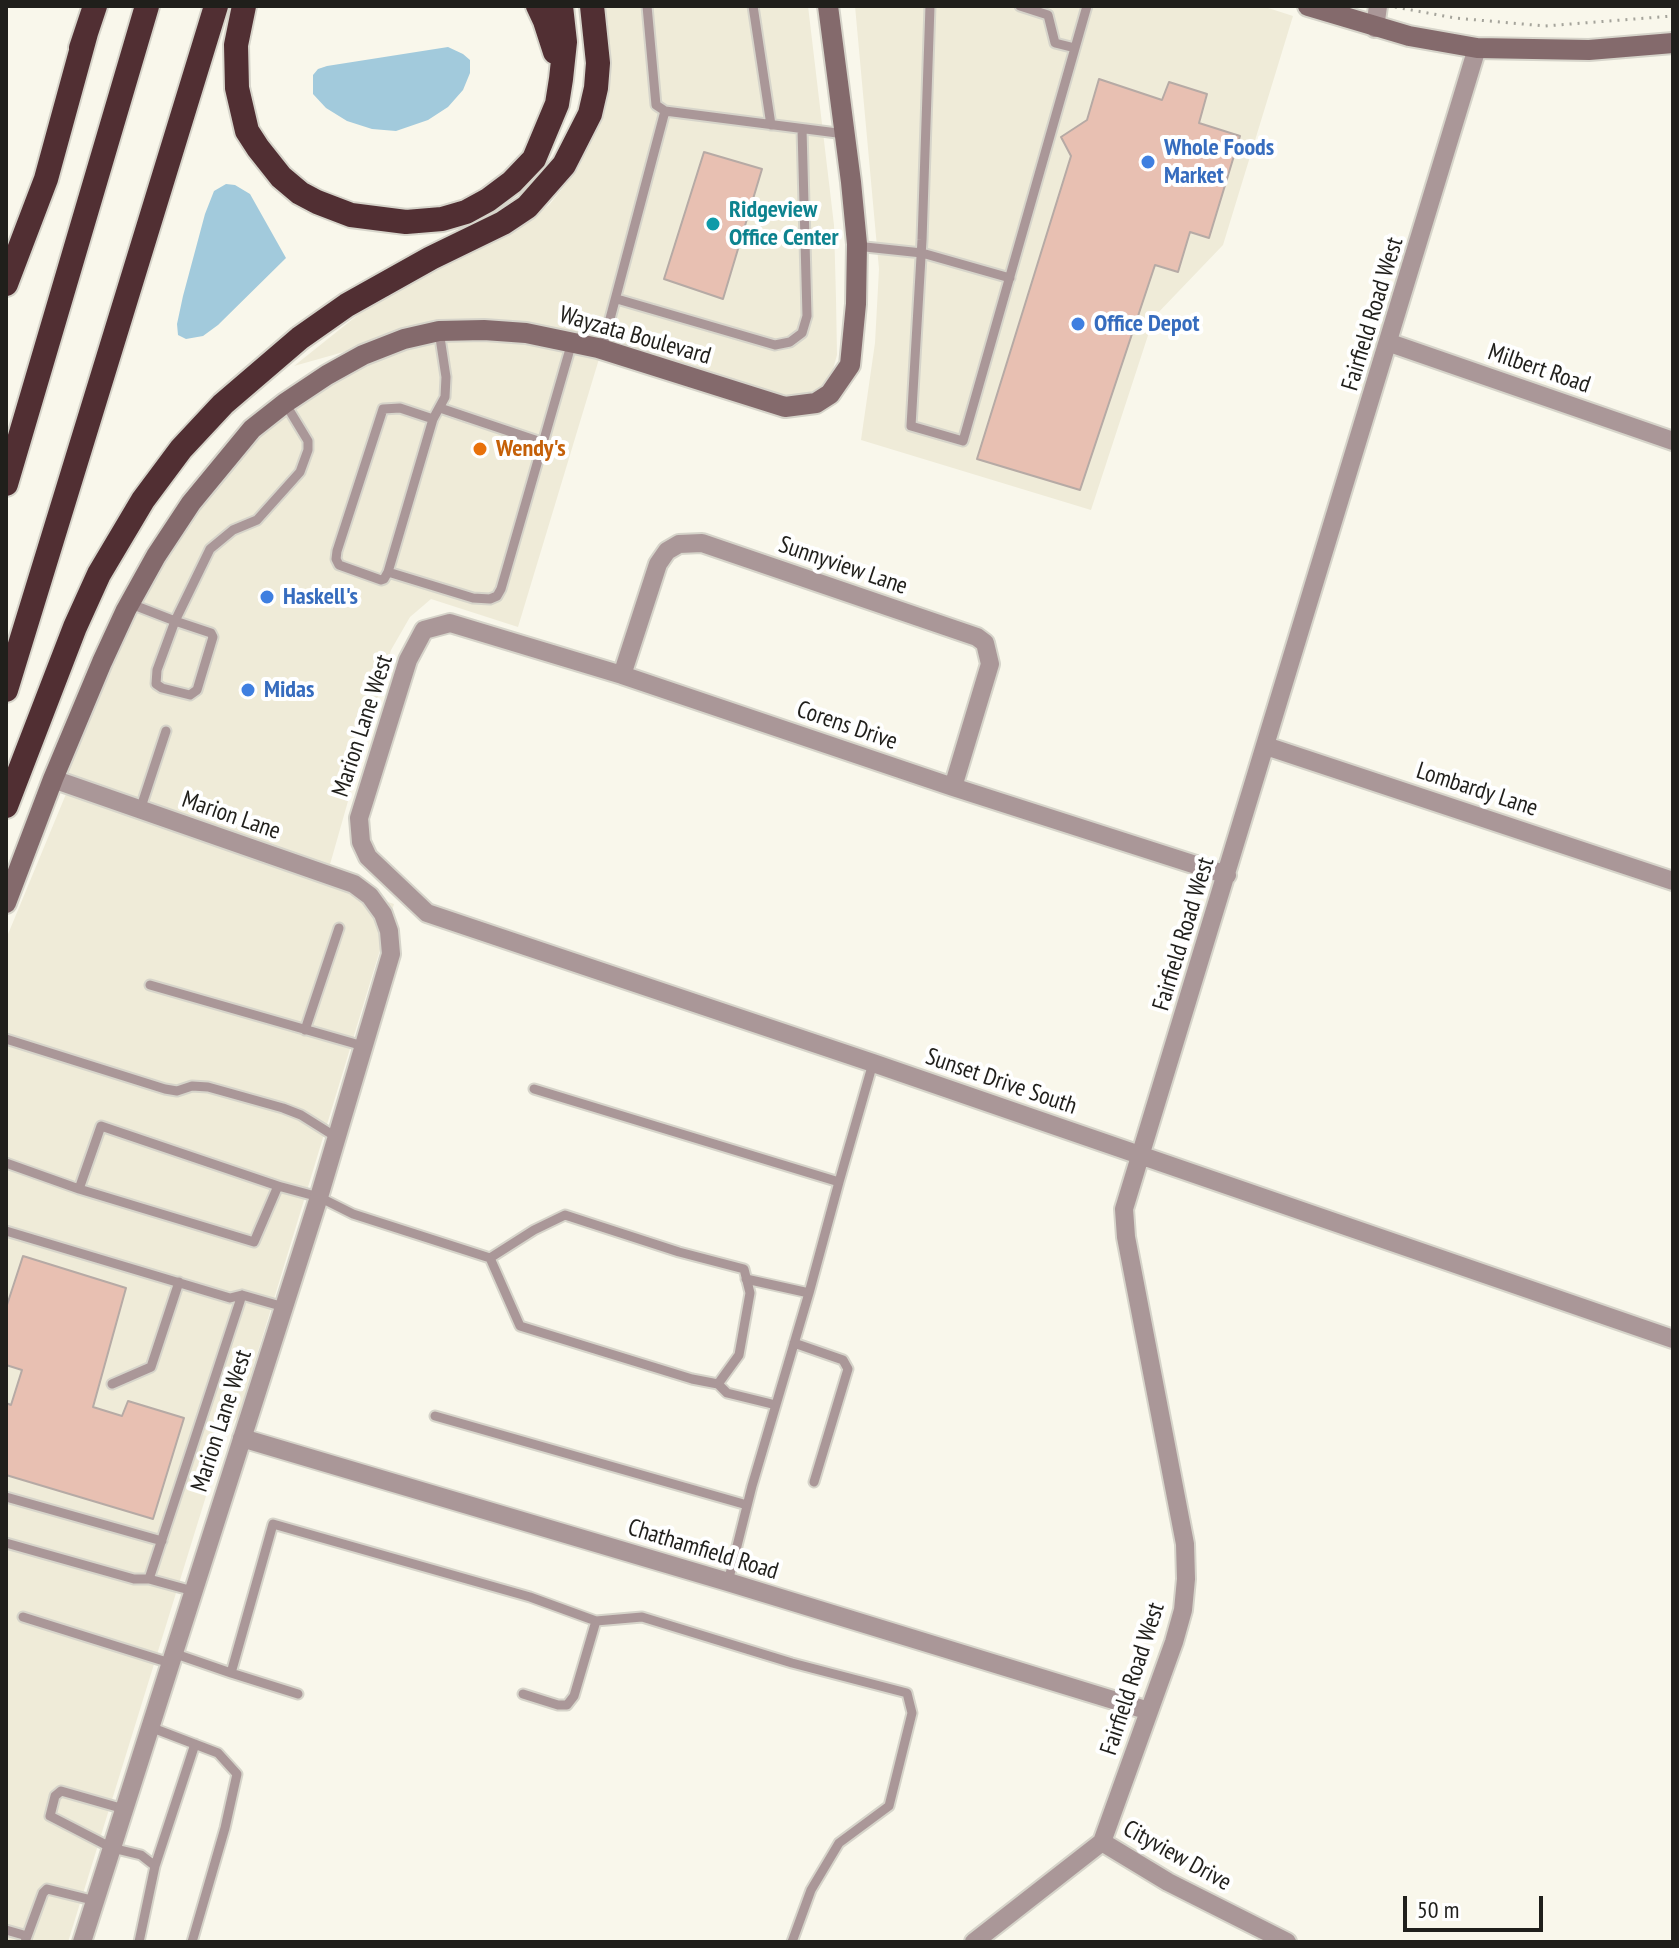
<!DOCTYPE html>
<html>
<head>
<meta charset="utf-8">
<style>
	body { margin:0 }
	#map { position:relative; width:1679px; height:1948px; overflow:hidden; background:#f9f7eb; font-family:"PT Sans Narrow",sans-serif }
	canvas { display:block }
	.frame { position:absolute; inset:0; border:8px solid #201f1b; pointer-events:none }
	.scale { position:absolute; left:1403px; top:1896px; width:140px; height:36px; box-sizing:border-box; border:4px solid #201f1b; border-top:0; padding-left:10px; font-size:24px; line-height:28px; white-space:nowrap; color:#201f1b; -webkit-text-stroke:6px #fff; paint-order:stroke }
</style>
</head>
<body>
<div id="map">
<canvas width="1679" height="1948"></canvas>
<div class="frame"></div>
<div class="scale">50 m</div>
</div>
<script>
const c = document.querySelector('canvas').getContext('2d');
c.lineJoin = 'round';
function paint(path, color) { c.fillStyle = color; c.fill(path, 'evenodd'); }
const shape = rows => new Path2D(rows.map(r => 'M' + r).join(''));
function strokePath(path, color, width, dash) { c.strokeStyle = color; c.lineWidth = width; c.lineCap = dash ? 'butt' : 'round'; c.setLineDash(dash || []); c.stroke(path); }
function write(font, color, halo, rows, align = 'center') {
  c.font = font + ' "PT Sans Narrow",sans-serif'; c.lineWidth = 8; c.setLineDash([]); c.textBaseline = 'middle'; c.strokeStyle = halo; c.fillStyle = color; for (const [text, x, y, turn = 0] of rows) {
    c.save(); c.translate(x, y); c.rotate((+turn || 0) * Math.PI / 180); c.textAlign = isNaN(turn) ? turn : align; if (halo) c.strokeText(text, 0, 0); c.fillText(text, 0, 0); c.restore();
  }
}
const built = shape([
	[605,6,808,6,834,225,836,299,837,355,830,380,817,402,773,401,608,341,602,349,518,627,431,599,410,617,391,650,327,875,53,779,103,660,227,458,372,344,294,366,359,314,411,282,504,235,549,205,578,169,596,127,608,77],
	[855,6,1262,6,1293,16,1223,245,1154,317,1091,510,861,440,875,343,879,269],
	[66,794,394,904,239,1414,224,1438,68,1942,6,1942,6,939]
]);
const water = shape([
	[448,47,463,54,470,60,470,73,463,90,448,107,428,120,396,131,372,129,347,121,326,108,313,94,313,75,318,69,327,66],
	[226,184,235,185,250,194,286,258,218,325,203,336,186,339,178,335,177,324,183,296,205,214,214,191]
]);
const building = shape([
	[1099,79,1162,100,1169,82,1207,94,1199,123,1240,136,1209,238,1190,232,1178,272,1155,265,1080,490,977,459,1071,156,1061,137,1087,120,1099,79],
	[704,152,762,169,723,299,664,279,704,152],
	[23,1256,126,1288,93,1407,122,1416,128,1401,184,1418,153,1519,6,1475,6,1403,11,1405,22,1370,6,1365,6,1308,23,1256]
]);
const path = shape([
	[1395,7,1455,18,1545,26,1673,16]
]);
const lane = shape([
	[647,6,656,105,665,111,845,134],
	[753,6,771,125],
	[930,6,922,240,911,426,963,441,1087,6],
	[1020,6,1048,15,1055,43,1075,48],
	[856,246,922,253,1010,278],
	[617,299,775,345,790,342,802,333,807,316,802,129],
	[602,349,665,111],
	[440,408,544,443],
	[433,419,400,408,383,409,337,551,336,559,339,565,381,580,384,579,388,572,433,419,445,397,446,377,439,331],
	[388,572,473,598,490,599,497,596,501,589,572,342],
	[131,604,175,621,210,549,233,530,257,520,300,472,308,450,308,441,285,403],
	[175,621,211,633,213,637,197,690,190,695,162,688,156,684,157,670,175,621],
	[140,810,166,731],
	[150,985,363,1046],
	[305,1030,339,928],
	[6,1039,165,1089,177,1091,192,1086,208,1087,283,1108,301,1115,336,1137],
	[534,1089,839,1182,809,1293,746,1279],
	[6,1163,79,1189,254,1242,278,1186,319,1197,353,1214,490,1258,520,1326,692,1379,718,1384,739,1355,750,1293,744,1269,679,1252,565,1215,534,1230,490,1258],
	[839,1182,873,1063],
	[79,1189,101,1126,278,1186],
	[6,1231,230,1298,242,1295,284,1307],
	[794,1343,843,1360,848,1369,814,1482],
	[112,1384,151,1367,179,1282],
	[718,1384,727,1393,776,1405],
	[435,1416,747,1505],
	[6,1497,162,1541],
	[6,1543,134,1579,149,1579,193,1591],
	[149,1579,242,1295],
	[728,1582,752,1486,809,1293],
	[23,1617,170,1663],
	[173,1653,231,1673,273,1524,530,1597,596,1621,642,1617,792,1663,907,1693,912,1713,889,1806,839,1843,811,1890,792,1942],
	[231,1673,298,1694],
	[523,1694,558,1705,567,1705,574,1696,596,1621],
	[150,1727,218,1753,237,1774,225,1828,192,1942],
	[124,1809,61,1791,55,1796,50,1816,112,1848,141,1855,155,1866,139,1942],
	[155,1866,195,1744],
	[6,1930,27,1936],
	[25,1942,43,1893,47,1889,96,1901]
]);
const street = shape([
	[1375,28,1378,6],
	[1390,343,1673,441],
	[622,675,658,564,667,551,679,544,702,543,977,637,985,643,990,664,953,787],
	[1266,746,1673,881],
	[53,779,354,884,370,896,383,914,389,931,391,954,319,1197,82,1942],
	[1227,875,953,787,622,675,450,623,424,630,408,660,359,818,361,842,368,857,427,913,873,1063,1673,1339],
	[242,1438,728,1582,1149,1711],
	[1102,1842,1174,1642,1183,1610,1186,1579,1185,1544,1126,1237,1124,1209,1477,48],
	[1102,1842,1168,1882,1287,1942],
	[974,1942,1102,1842]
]);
const secondary = shape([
	[1308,6,1409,36,1477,48,1589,50,1673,43],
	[6,903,53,779,102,662,126,610,156,556,191,503,252,429,285,403,327,375,363,355,404,339,439,331,484,330,526,333,598,348,785,407,816,403,830,394,850,365,856,304,857,244,851,182,828,6]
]);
const highway = shape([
	[244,6,236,45,237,88,247,131,258,148,281,177,300,193,317,202,351,215,406,222,442,219,466,212,488,200,512,182,534,159,557,104,561,79,565,42,561,6],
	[538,6,545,21,555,52],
	[81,48,95,6],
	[6,284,46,179,86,33],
	[6,484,147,6],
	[6,690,216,6],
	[6,806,75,627,99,574,143,500,181,449,223,404,300,338,347,305,431,258,503,223,527,207,564,165,590,114,596,88,598,63,592,6]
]);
const markers = [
	[1148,162,8,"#3f7fe0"],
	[713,224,8,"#0f9aa8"],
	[1078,324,8,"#3f7fe0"],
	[480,449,8,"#e8710a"],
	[267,597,8,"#3f7fe0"],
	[248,690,8,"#3f7fe0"]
];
const shopNames = [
	["Whole Foods",1164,148],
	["Market",1164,176],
	["Office Depot",1094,324],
	["Haskell's",283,597],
	["Midas",264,690]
];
const cultureNames = [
	["Ridgeview",729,210],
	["Office Center",729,238]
];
const streetNames = [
	["Fairfield Road West",1373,314,-73],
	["Wayzata Boulevard",635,336,16],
	["Milbert Road",1539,369,19],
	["Sunnyview Lane",843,566,19],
	["Marion Lane West",363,726,-72],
	["Corens Drive",847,726,19],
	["Lombardy Lane",1477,790,18],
	["Marion Lane",231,816,19],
	["Fairfield Road West",1184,934,-73],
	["Sunset Drive South",1001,1082,19],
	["Marion Lane West",222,1421,-72],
	["Chathamfield Road",703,1550,17],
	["Fairfield Road West",1133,1679,-72],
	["Cityview Drive",1177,1856,29]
];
const foodNames = [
	["Wendy's",496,449]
];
paint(built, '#efebd8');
paint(water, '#a2cadc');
paint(building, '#e8c0b2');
strokePath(building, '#b6aaa5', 2);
strokePath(lane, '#d6d4ca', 13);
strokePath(street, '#d6d4ca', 22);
strokePath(secondary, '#d6d4ca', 24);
strokePath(highway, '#d6d4ca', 28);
strokePath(path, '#a5a49b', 3, [2, 6]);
strokePath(lane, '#aa9798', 9);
strokePath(street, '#aa9798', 18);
strokePath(secondary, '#846a6c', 20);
strokePath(highway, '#512f33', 24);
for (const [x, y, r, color] of markers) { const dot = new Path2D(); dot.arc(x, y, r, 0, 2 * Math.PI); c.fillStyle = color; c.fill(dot); strokePath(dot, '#fff', 3); }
write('bold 24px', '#366cbe', '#fff', shopNames, 'left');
write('bold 24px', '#0d838f', '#fff', cultureNames, 'left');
write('24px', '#201f1b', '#fff', streetNames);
write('bold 24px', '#c56008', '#fff', foodNames, 'left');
</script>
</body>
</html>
